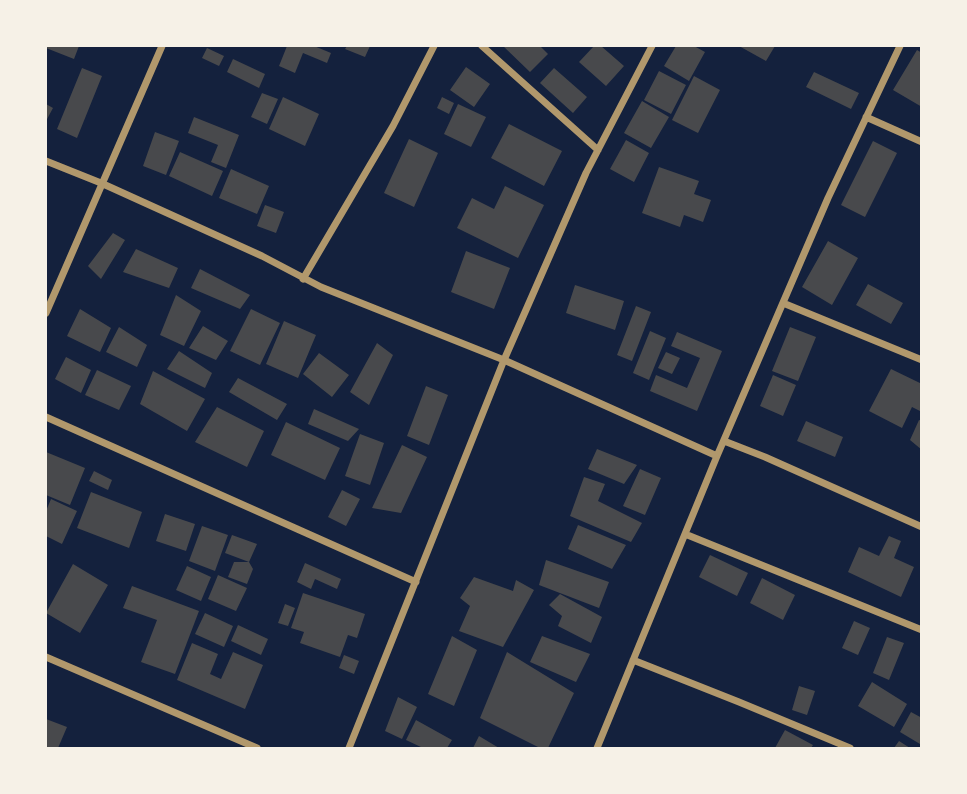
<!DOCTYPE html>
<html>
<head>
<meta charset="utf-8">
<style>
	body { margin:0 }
	#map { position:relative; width:967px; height:794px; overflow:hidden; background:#14213d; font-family:"Public Sans",sans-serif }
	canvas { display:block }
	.frame { position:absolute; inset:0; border:47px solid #f6f1e7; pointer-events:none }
</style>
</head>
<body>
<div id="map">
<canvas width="967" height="794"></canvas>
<div class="frame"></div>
</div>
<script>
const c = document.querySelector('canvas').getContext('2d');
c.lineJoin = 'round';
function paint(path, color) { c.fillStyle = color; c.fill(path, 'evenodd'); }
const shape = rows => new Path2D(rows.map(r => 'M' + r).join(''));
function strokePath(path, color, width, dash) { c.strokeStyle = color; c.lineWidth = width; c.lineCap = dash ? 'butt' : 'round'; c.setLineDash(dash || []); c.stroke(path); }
const building = shape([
	[46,46,79,46,74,59,46,48],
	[287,46,314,46,331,53,327,63,303,53,295,73,279,66],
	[347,46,370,46,365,57,345,49],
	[503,46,540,46,548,54,530,72],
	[594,46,601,46,624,66,606,86,579,62],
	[676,46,694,46,705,52,689,81,664,66],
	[739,46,775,46,766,61],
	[207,48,224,56,219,66,202,58],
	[917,50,922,53,922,107,893,90],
	[233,59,265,74,259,88,227,72],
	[466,67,490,84,474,107,450,90],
	[82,68,102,76,77,138,57,129],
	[554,68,587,97,573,113,540,83],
	[659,71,686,85,671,114,644,100],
	[814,72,859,93,851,109,806,87],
	[694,76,720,90,698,133,672,120],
	[262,93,278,99,267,124,251,117],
	[283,97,319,114,305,146,269,129],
	[442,97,454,103,449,114,437,108],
	[642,101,669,117,651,148,624,133],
	[46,104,53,108,46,121],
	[458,104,486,117,471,147,444,134],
	[194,117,239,135,226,168,211,162,218,145,188,133],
	[509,124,562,151,544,186,491,158],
	[155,132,179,141,166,175,143,166],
	[409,139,438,153,414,207,384,193],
	[626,140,649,153,634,182,610,169],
	[873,141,897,153,865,217,841,205],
	[180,152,223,171,212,196,169,176],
	[659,167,699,181,694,194,711,200,703,222,684,215,680,227,642,213],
	[231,169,269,186,257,214,219,198],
	[505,186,544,205,518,258,457,228,472,198,494,209],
	[265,205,284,212,276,233,257,226],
	[113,233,125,240,101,279,88,266],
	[828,241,858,258,832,305,802,287],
	[136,249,178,268,169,288,123,272],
	[466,251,510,268,494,309,451,292],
	[200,269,250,295,240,309,191,288],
	[868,284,903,303,891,324,856,305],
	[575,285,624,301,615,330,566,313],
	[176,295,201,311,184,346,160,335],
	[636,306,651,312,632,361,617,355],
	[80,309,111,328,100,352,67,336],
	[251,309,280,323,260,365,230,351],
	[284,321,316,335,298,378,266,364],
	[203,326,228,341,216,360,189,348],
	[119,327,147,345,137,367,106,352],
	[790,327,816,337,798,381,772,371],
	[650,331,666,338,649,380,633,373],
	[677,332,722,351,697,411,650,391,656,375,687,388,700,358,671,346],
	[377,343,393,355,369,405,350,392],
	[179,351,212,373,205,388,167,369],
	[666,352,680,358,672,374,658,368],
	[319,353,349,375,332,397,303,374],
	[66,357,91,370,81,393,55,379],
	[891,369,922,384,922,412,912,407,902,428,869,411],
	[97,370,131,386,119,410,85,395],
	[153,371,205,399,187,431,140,404],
	[773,375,796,385,783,416,760,406],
	[238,378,287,404,277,420,229,392],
	[426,386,448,395,429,445,407,436],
	[217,407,264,431,247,467,195,442],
	[314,409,359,429,348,441,308,424],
	[919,420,922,421,922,450,910,440],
	[806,421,843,437,835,457,797,441],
	[286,422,340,448,325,480,271,455],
	[360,434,384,443,370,485,345,476],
	[402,445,427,457,401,513,372,508],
	[597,449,637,465,624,484,588,469],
	[46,452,85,468,70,505,46,495],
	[640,469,661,478,645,515,623,506],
	[94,471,112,480,108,490,89,481],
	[584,477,605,484,598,501,642,523,631,542,570,516],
	[342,490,360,499,346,526,328,517],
	[91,492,142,512,129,548,77,528],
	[51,499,77,511,62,544,46,536,46,511],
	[165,514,195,524,186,551,156,541],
	[578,525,626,545,612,569,568,549],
	[202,526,228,535,215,571,189,561],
	[232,535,257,544,249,562,253,569,247,584,228,577,234,562,249,562,225,553],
	[889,536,901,541,894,558,914,567,901,597,848,572,859,547,879,556],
	[710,555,748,573,737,596,699,577],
	[546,560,609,582,599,608,539,585],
	[305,563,341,579,337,589,315,579,311,589,297,582],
	[73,564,108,585,80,633,46,613],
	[187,566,211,577,201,601,176,590],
	[218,575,247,588,236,611,208,599],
	[474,577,513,591,516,580,534,590,503,647,459,631,470,606,460,598],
	[762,578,795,595,783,620,750,603],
	[132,586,199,611,175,674,141,662,157,620,123,608],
	[303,593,365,614,357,638,348,635,340,657,300,643,304,632,291,628],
	[560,594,602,617,591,643,558,626,562,616,549,605],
	[285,604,295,608,288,626,278,623],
	[205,613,233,626,224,647,195,634],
	[854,621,870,628,858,655,842,648],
	[238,625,268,639,261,655,231,641],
	[452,636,477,650,454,706,428,694],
	[542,636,590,654,576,682,530,662],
	[887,637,904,643,889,680,873,673],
	[192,643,218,654,210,674,221,679,233,652,263,665,245,709,177,680],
	[507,652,574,693,548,748,540,748,480,718],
	[344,655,359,661,354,674,339,668],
	[872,682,907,704,894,727,858,706],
	[799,686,815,691,807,715,792,710],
	[398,697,417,707,402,739,385,731],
	[911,712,922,718,920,744,900,732],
	[46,719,67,727,58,748,46,748],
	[416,720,452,740,447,748,423,748,406,740],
	[785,730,813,745,811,748,775,748],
	[479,736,499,748,473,748],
	[899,741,910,748,894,748]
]);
const minor = shape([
	[482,46,598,150],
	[866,117,922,142],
	[46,161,101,183,262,256,321,287,504,360,717,456],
	[303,279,393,126,434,46],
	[783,303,922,360],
	[46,313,162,46],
	[46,417,416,582],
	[724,441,765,457,922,527],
	[685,534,922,630],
	[46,657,257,748],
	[633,660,739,702,850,748],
	[349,748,504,360,586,173,652,46],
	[597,748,717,456,828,198,900,46]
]);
paint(building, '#48494c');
strokePath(minor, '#b1986c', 7);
</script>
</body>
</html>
